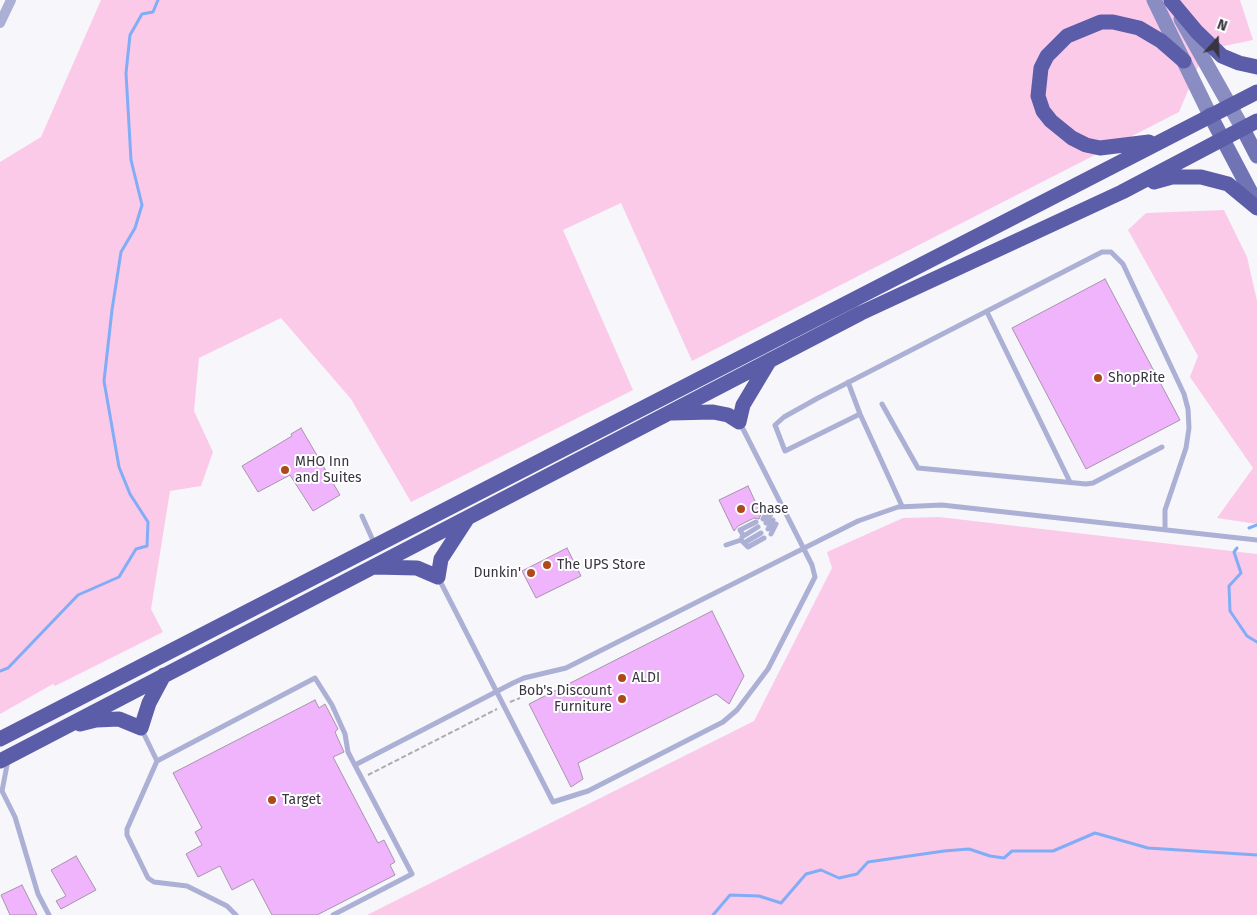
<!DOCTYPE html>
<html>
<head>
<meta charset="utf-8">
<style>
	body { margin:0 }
	#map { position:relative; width:1257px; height:915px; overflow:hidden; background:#f7f6fb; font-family:"Fira Sans",sans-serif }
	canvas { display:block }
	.north { position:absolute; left:1192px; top:15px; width:50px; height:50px; -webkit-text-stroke:4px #fff; paint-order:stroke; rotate:20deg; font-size:14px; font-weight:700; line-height:20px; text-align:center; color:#393540 }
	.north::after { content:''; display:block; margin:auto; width:18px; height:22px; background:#393540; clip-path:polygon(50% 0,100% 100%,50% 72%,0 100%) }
</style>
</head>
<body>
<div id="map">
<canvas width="1257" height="915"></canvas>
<div class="north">N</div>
</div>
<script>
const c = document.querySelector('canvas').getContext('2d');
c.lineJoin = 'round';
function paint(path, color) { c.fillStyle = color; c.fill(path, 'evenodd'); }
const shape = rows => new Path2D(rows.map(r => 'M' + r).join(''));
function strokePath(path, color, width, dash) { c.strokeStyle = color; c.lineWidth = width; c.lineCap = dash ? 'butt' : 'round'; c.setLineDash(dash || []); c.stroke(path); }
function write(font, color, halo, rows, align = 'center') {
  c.font = font + ' "Fira Sans",sans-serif'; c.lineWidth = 4; c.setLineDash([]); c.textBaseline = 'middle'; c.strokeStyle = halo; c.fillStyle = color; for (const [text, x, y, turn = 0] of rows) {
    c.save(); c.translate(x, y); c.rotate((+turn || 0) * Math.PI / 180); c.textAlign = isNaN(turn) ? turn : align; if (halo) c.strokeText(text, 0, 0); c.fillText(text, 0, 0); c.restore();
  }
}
const green = shape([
	[101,0,1240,0,1253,40,1205,50,1179,112,692,361,621,203,563,230,633,390,411,502,351,399,281,318,199,358,194,411,213,452,201,486,170,491,151,609,163,632,55,686,53,684,0,714,0,162,41,137],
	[1224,210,1247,257,1257,301,1257,524,1217,518,1253,468,1190,377,1198,356,1128,230,1146,213],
	[939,517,1257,554,1257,915,367,915,754,721,832,568,827,552,903,518]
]);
const stream = shape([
	[1249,528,1257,525],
	[1237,548,1234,552,1241,573,1229,586,1230,611,1247,636,1257,642],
	[0,671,8,668,78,595,119,577,136,549,147,546,148,522,130,494,119,467,104,381,112,310,121,252,135,228,142,205,131,160,126,73,130,35,142,14,153,12,158,0],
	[713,915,730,895,759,896,781,903,806,874,821,870,839,878,857,874,868,862,944,851,969,849,990,856,1004,858,1012,851,1053,851,1095,833,1148,848,1257,855]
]);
const building = shape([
	[1105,279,1180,420,1086,469,1012,328,1105,279],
	[301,428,340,495,313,511,290,475,258,492,242,466,292,436,291,434,301,428],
	[748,486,761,514,759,519,754,518,738,526,734,531,719,500,748,486],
	[567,548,581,576,536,598,522,571,567,548],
	[712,611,744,676,729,704,716,694,578,763,583,779,571,787,529,704,712,611],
	[315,700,319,708,325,704,338,729,335,732,344,752,333,757,378,843,384,840,395,862,390,865,395,875,317,915,272,915,253,879,232,890,220,866,198,877,186,854,202,845,195,832,202,828,173,773,315,700],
	[76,856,96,890,61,909,56,901,66,896,51,870,76,856],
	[22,885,37,915,10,915,1,895,22,885]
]);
const path = shape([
	[510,702,520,698],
	[368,775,497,709]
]);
const lane = shape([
	[987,312,1070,482],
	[848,382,860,414,902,506],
	[882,404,918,468,1086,484,1093,483,1162,447],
	[860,414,785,451,775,425,784,417,818,398,1102,252,1111,252,1123,264,1184,394,1188,409,1189,428,1186,448,1165,510,1165,529],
	[362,516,375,545],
	[763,519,768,510],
	[766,523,771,514],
	[768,529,773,520],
	[771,534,776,524],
	[743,535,740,530,756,522],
	[742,537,758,527],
	[744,543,761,533],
	[726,545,741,540,748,547,764,538],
	[439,579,553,802,588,791,723,722,737,710,768,669,815,577,812,565,740,423],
	[141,728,157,761,315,678,332,705,345,734,348,752,412,874,333,915],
	[8,760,2,791,15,817,38,894,49,915],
	[157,761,127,829,127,835,148,878,154,882,187,886,227,906,236,915],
	[355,765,513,683,524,678,566,668,858,521,898,507,942,505,1257,540]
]);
const street = shape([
	[0,23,11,0]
]);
const secondary = shape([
	[1154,0,1210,115],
	[1181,19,1243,129]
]);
const primary = shape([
	[1210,115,1257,204],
	[1243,129,1257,156]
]);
const highway = shape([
	[1171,1,1197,32,1222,56,1239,63,1257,67],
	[1149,142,1100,148,1086,145,1072,138,1051,121,1043,111,1038,96,1041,68,1047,56,1067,36,1101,22,1113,22,1139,28,1161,41,1184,61],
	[1154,182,1172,177,1201,177,1228,184,1257,208],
	[672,413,713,412,728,415,739,422,743,405,770,360],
	[374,567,417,568,438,577,441,559,467,519],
	[80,724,96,720,119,719,141,728,149,703,164,675],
	[0,739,1257,92],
	[0,761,861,313,1122,192,1257,121]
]);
const markers = [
	[1098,378,5,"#ae491c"],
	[285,470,5,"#ae491c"],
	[741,509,5,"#ae491c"],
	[547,565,5,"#ae491c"],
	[531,573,5,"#ae491c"],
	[622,678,5,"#ae491c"],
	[622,699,5,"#ae491c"],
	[272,800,5,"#ae491c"]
];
const poiNames = [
	["ShopRite",1108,378],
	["MHO Inn",295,462],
	["and Suites",295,478],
	["Chase",751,509],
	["The UPS Store",557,565],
	["Dunkin'",521,573,"right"],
	["ALDI",632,678],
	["Bob's Discount",612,691,"right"],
	["Furniture",612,707,"right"],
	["Target",282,800]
];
paint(green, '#fbcae9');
strokePath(stream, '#81adf6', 3);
paint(building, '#efb4fb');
strokePath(building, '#a694aa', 1);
strokePath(path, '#aeacb3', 2, [5, 2.5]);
strokePath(lane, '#acb0d5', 5);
strokePath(street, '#acb0d5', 10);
strokePath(secondary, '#898dc2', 15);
strokePath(primary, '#7074b4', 15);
strokePath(highway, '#5b5da8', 15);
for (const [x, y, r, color] of markers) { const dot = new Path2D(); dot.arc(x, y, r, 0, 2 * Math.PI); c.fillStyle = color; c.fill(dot); strokePath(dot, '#fff', 2); }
write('14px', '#393540', '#fff', poiNames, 'left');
</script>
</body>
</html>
